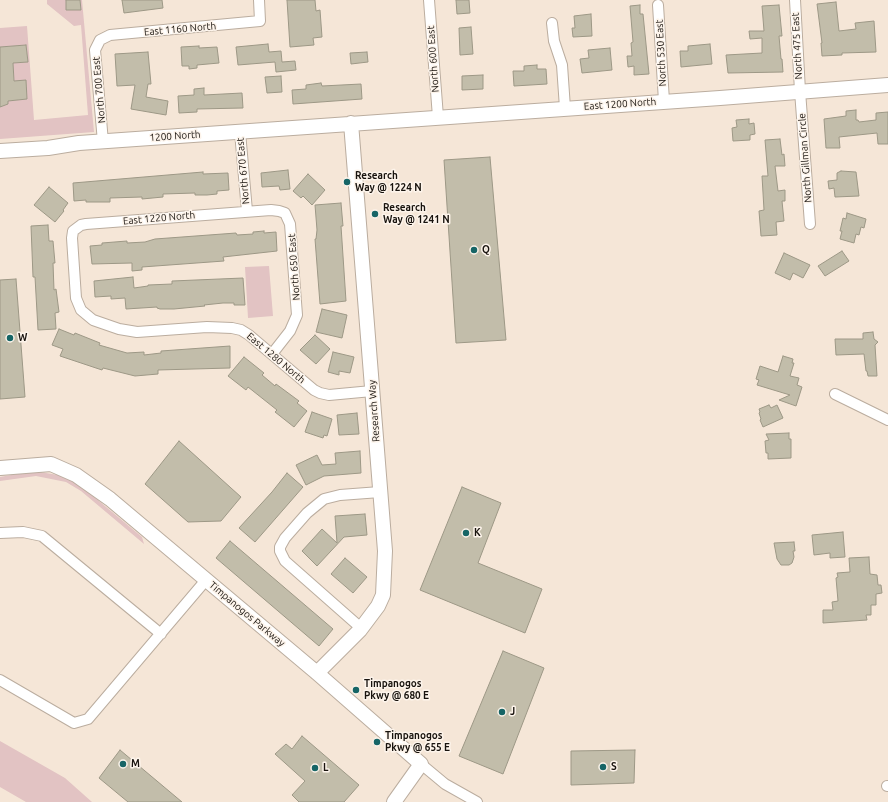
<!DOCTYPE html>
<html>
<head>
<meta charset="utf-8">
<style>
	body { margin:0 }
	canvas { display:block; background:#f5e6d7 }
</style>
</head>
<body>
<canvas width="888" height="802"></canvas>
<script>
const c = document.querySelector('canvas').getContext('2d');
c.lineJoin = 'round';
function paint(path, color) { c.fillStyle = color; c.fill(path, 'evenodd'); }
const shape = rows => new Path2D(rows.map(r => 'M' + r).join(''));
function strokePath(path, color, width, dash) { c.strokeStyle = color; c.lineWidth = width; c.lineCap = dash ? 'butt' : 'round'; c.setLineDash(dash || []); c.stroke(path); }
function write(font, color, halo, rows, align = 'center') {
  c.font = font + ' Ubuntu,sans-serif'; c.lineWidth = 3; c.setLineDash([]); c.textBaseline = 'middle'; c.strokeStyle = halo; c.fillStyle = color; for (const [text, x, y, turn = 0] of rows) {
    c.save(); c.translate(x, y); c.rotate((+turn || 0) * Math.PI / 180); c.textAlign = isNaN(turn) ? turn : align; if (halo) c.strokeText(text, 0, 0); c.fillText(text, 0, 0); c.restore();
  }
}
const green = shape([
	[47,0,82,0,94,132,0,139,0,107,8,104,8,101,27,99,26,81,14,81,13,63,28,62,26,45,0,47,0,28,27,26,34,120,88,115,81,25,74,26,47,4],
	[269,266,273,316,248,318,245,267],
	[28,472,40,472,58,475,70,479,81,486,142,537,144,544,81,491,66,482,36,476,0,481,0,477],
	[0,741,65,778,92,802,26,802,0,787]
]);
const building = shape([
	[66,0,80,0,81,10,66,10,66,0],
	[122,0,162,0,163,8,124,13,122,0],
	[287,0,315,0,316,11,320,10,322,37,313,38,314,45,290,47,287,0],
	[456,0,469,0,470,13,457,14,456,0],
	[836,2,839,31,856,29,855,23,874,21,876,52,842,53,842,55,822,56,821,43,822,43,817,4,836,2],
	[640,5,640,14,643,14,649,74,634,75,634,66,628,67,627,56,632,56,631,43,633,42,630,6,640,5],
	[779,5,782,36,779,36,781,59,782,59,783,72,728,73,726,55,762,53,762,38,750,39,749,31,764,31,762,6,779,5],
	[591,14,592,36,573,37,572,28,575,28,574,16,591,14],
	[471,27,473,54,460,55,459,28,471,27],
	[268,44,269,52,281,51,282,62,295,61,296,70,276,72,275,62,238,65,236,47,268,44],
	[710,44,712,64,681,67,680,51,688,51,688,46,710,44],
	[26,45,28,62,13,63,14,81,26,80,27,99,8,101,8,104,0,107,0,47,26,45],
	[199,46,199,48,217,47,219,63,197,65,197,68,189,69,189,66,182,66,181,47,199,46],
	[610,48,612,70,582,73,580,59,589,58,588,50,610,48],
	[148,52,151,84,148,84,146,97,168,101,166,115,131,109,135,85,117,86,115,54,148,52],
	[367,52,368,62,351,64,350,53,367,52],
	[537,65,537,69,546,69,547,84,514,86,513,71,524,71,524,66,537,65],
	[483,75,483,89,462,90,462,76,483,75],
	[281,76,282,92,267,93,265,77,281,76],
	[321,83,322,86,361,84,362,99,293,104,292,90,306,89,306,85,321,83],
	[204,88,204,95,242,93,243,108,197,109,197,112,179,113,178,96,194,95,194,89,204,88],
	[856,110,856,120,858,120,859,122,876,120,876,113,888,112,888,144,878,144,877,133,839,137,840,148,826,148,824,119,846,116,846,111,856,110],
	[749,119,749,124,754,123,755,134,750,135,750,140,733,141,732,128,737,127,736,120,749,119],
	[780,139,782,155,784,154,785,166,775,166,778,191,785,190,785,201,782,201,784,221,776,222,777,235,761,236,759,211,764,210,762,176,768,176,765,140,780,139],
	[490,157,506,340,456,343,444,160,490,157],
	[288,170,290,189,280,190,279,186,262,187,261,173,288,170],
	[841,171,856,172,859,196,835,197,834,188,829,189,828,181,837,180,837,173,841,171],
	[203,172,203,174,228,173,229,190,217,191,217,194,207,195,195,195,195,193,163,194,163,197,142,199,142,197,110,198,110,202,86,202,86,200,74,201,73,183,203,172],
	[308,174,325,190,312,205,303,196,301,198,293,191,308,174],
	[49,187,68,203,63,210,64,211,55,222,34,205,49,187],
	[341,203,343,226,341,226,346,301,320,304,315,239,316,239,317,230,315,205,341,203],
	[847,213,866,219,864,228,861,227,859,235,856,234,854,243,840,239,842,231,840,231,843,218,846,219,847,213],
	[48,225,49,241,53,241,55,263,53,263,54,290,56,289,59,312,55,313,56,329,38,330,35,277,33,277,31,226,48,225],
	[264,231,264,233,276,232,277,251,223,257,224,261,142,267,142,270,132,271,132,263,92,264,90,246,102,245,102,243,127,241,127,243,145,242,155,239,236,233,237,235,253,234,253,232,264,231],
	[842,251,849,261,825,276,818,266,842,251],
	[784,253,810,265,803,278,793,273,790,280,775,273,784,253],
	[133,277,134,288,148,286,148,285,172,284,172,281,243,278,245,305,234,305,234,303,223,303,204,305,205,306,174,309,160,309,157,308,157,307,126,309,125,298,111,299,111,296,95,297,94,281,133,277],
	[16,279,25,397,0,399,0,280,16,279],
	[322,309,347,315,342,338,316,332,322,309],
	[59,329,74,335,75,333,100,343,99,345,127,353,144,352,144,355,161,353,161,351,230,346,230,368,158,370,158,374,135,376,103,368,102,370,60,356,63,349,52,345,59,329],
	[873,332,874,339,878,342,875,345,877,376,868,376,867,371,866,371,864,354,836,355,835,339,863,339,863,333,873,332],
	[315,335,330,349,316,364,300,350,315,335],
	[333,352,354,357,350,373,339,371,339,375,328,372,333,352],
	[783,356,793,359,792,363,794,363,790,376,799,378,797,385,802,387,796,406,779,400,790,395,757,385,759,380,756,379,760,366,778,372,783,356],
	[244,357,264,373,262,375,275,386,276,384,299,401,297,403,307,411,294,427,275,412,277,410,248,387,246,390,228,376,244,357],
	[769,405,771,408,777,405,783,418,763,427,760,420,761,419,759,413,760,412,759,409,769,405],
	[312,412,332,419,327,436,324,435,323,438,305,432,312,412],
	[357,413,359,434,339,435,337,415,357,413],
	[789,433,789,439,791,439,791,458,768,459,768,453,766,453,765,441,769,440,766,434,789,433],
	[179,441,241,497,221,521,188,522,145,484,179,441],
	[360,451,361,473,324,476,306,485,296,465,317,455,322,465,336,464,335,453,360,451],
	[287,473,303,487,255,542,239,528,272,492,287,473],
	[462,487,501,503,478,563,542,589,525,633,420,590,462,487],
	[365,514,367,535,344,537,317,566,302,551,322,529,337,543,335,516,365,514],
	[843,532,845,557,830,558,830,553,814,555,812,535,843,532],
	[230,541,333,629,319,646,216,558,230,541],
	[794,542,795,551,793,551,794,557,792,563,789,565,781,565,777,559,774,543,794,542],
	[869,557,870,574,877,575,878,585,881,585,882,593,876,594,876,605,871,605,871,615,866,615,867,620,823,623,823,610,833,610,832,602,838,601,836,578,838,577,837,573,850,572,849,558,869,557],
	[345,558,367,577,353,593,331,574,345,558],
	[503,651,544,668,503,774,459,756,503,651],
	[302,736,359,785,344,802,299,802,292,795,305,781,275,754,286,744,292,749,302,736],
	[120,750,182,802,128,802,99,778,120,750],
	[635,750,634,783,571,785,571,751,635,750]
]);
const street = shape([
	[429,0,438,117],
	[795,0,800,91,810,224],
	[658,5,664,101],
	[552,23,554,41,562,65,565,108],
	[240,132,247,211],
	[103,142,95,50,100,40,110,35,260,21,259,0],
	[272,354,290,331,297,315,290,224,285,213,279,211,271,210,86,224,81,225,73,231,72,238,76,298,81,310,93,320,119,329,137,332,207,327,232,328,241,330,249,335,314,390,320,393,329,395,372,391],
	[835,394,888,420],
	[0,533,23,532,42,536,161,634],
	[361,628,285,561,280,551,280,547,285,538,307,513,324,499,340,495,380,492],
	[0,680,74,723,88,719,206,580],
	[421,764,445,784,477,802],
	[887,786,888,786]
]);
const secondary = shape([
	[0,151,48,148,79,143,720,98,888,85],
	[0,468,51,464,76,475,110,499,317,673,421,764,394,802],
	[317,673,360,630,378,606,383,595,385,551,351,123]
]);
const markers = [
	[347,182,4,"#166566"],
	[375,214,4,"#166566"],
	[474,250,4,"#166566"],
	[10,338,4,"#166566"],
	[466,533,4,"#166566"],
	[356,690,4,"#166566"],
	[502,712,4,"#166566"],
	[377,742,4,"#166566"],
	[123,764,4,"#166566"],
	[603,767,4,"#166566"],
	[315,768,4,"#166566"]
];
const streetNames = [
	["East 1160 North",180,29,-5],
	["North 475 East",797,46,-93],
	["North 530 East",661,53,-93],
	["North 600 East",433,59,-94],
	["North 700 East",99,90,-95],
	["East 1200 North",620,104,-4],
	["1200 North",175,136,-4],
	["North Gillman Circle",805,158,-94],
	["North 670 East",243,171,-95],
	["East 1220 North",159,218,-5],
	["North 650 East",294,267,-94],
	["East 1280 North",276,358,40],
	["Research Way",374,411,-94],
	["Timpanogos Parkway",247,614,40]
];
const poiNames = [
	["Research",355,176],
	["Way @ 1224 N",355,188],
	["Research",383,208],
	["Way @ 1241 N",383,220],
	["Q",482,250],
	["W",18,338],
	["K",474,533],
	["Timpanogos",364,684],
	["Pkwy @ 680 E",364,696],
	["J",510,712],
	["Timpanogos",385,736],
	["Pkwy @ 655 E",385,748],
	["M",131,764],
	["S",611,767],
	["L",323,768]
];
paint(green, '#e2c3c3');
paint(building, '#c2bdaa');
strokePath(building, '#9d9886', 1);
strokePath(street, '#bbad9f', 12);
strokePath(secondary, '#bbad9f', 16);
strokePath(street, '#fff', 10);
strokePath(secondary, '#fff', 14);
for (const [x, y, r, color] of markers) { const dot = new Path2D(); dot.arc(x, y, r, 0, 2 * Math.PI); c.fillStyle = color; c.fill(dot); strokePath(dot, '#fdf4eb', 1.5); }
write('10px', '#18130e', '#fdf4eb', streetNames);
write('bold 10px', '#18130e', '#fdf4eb', poiNames, 'left');
</script>
</body>
</html>
